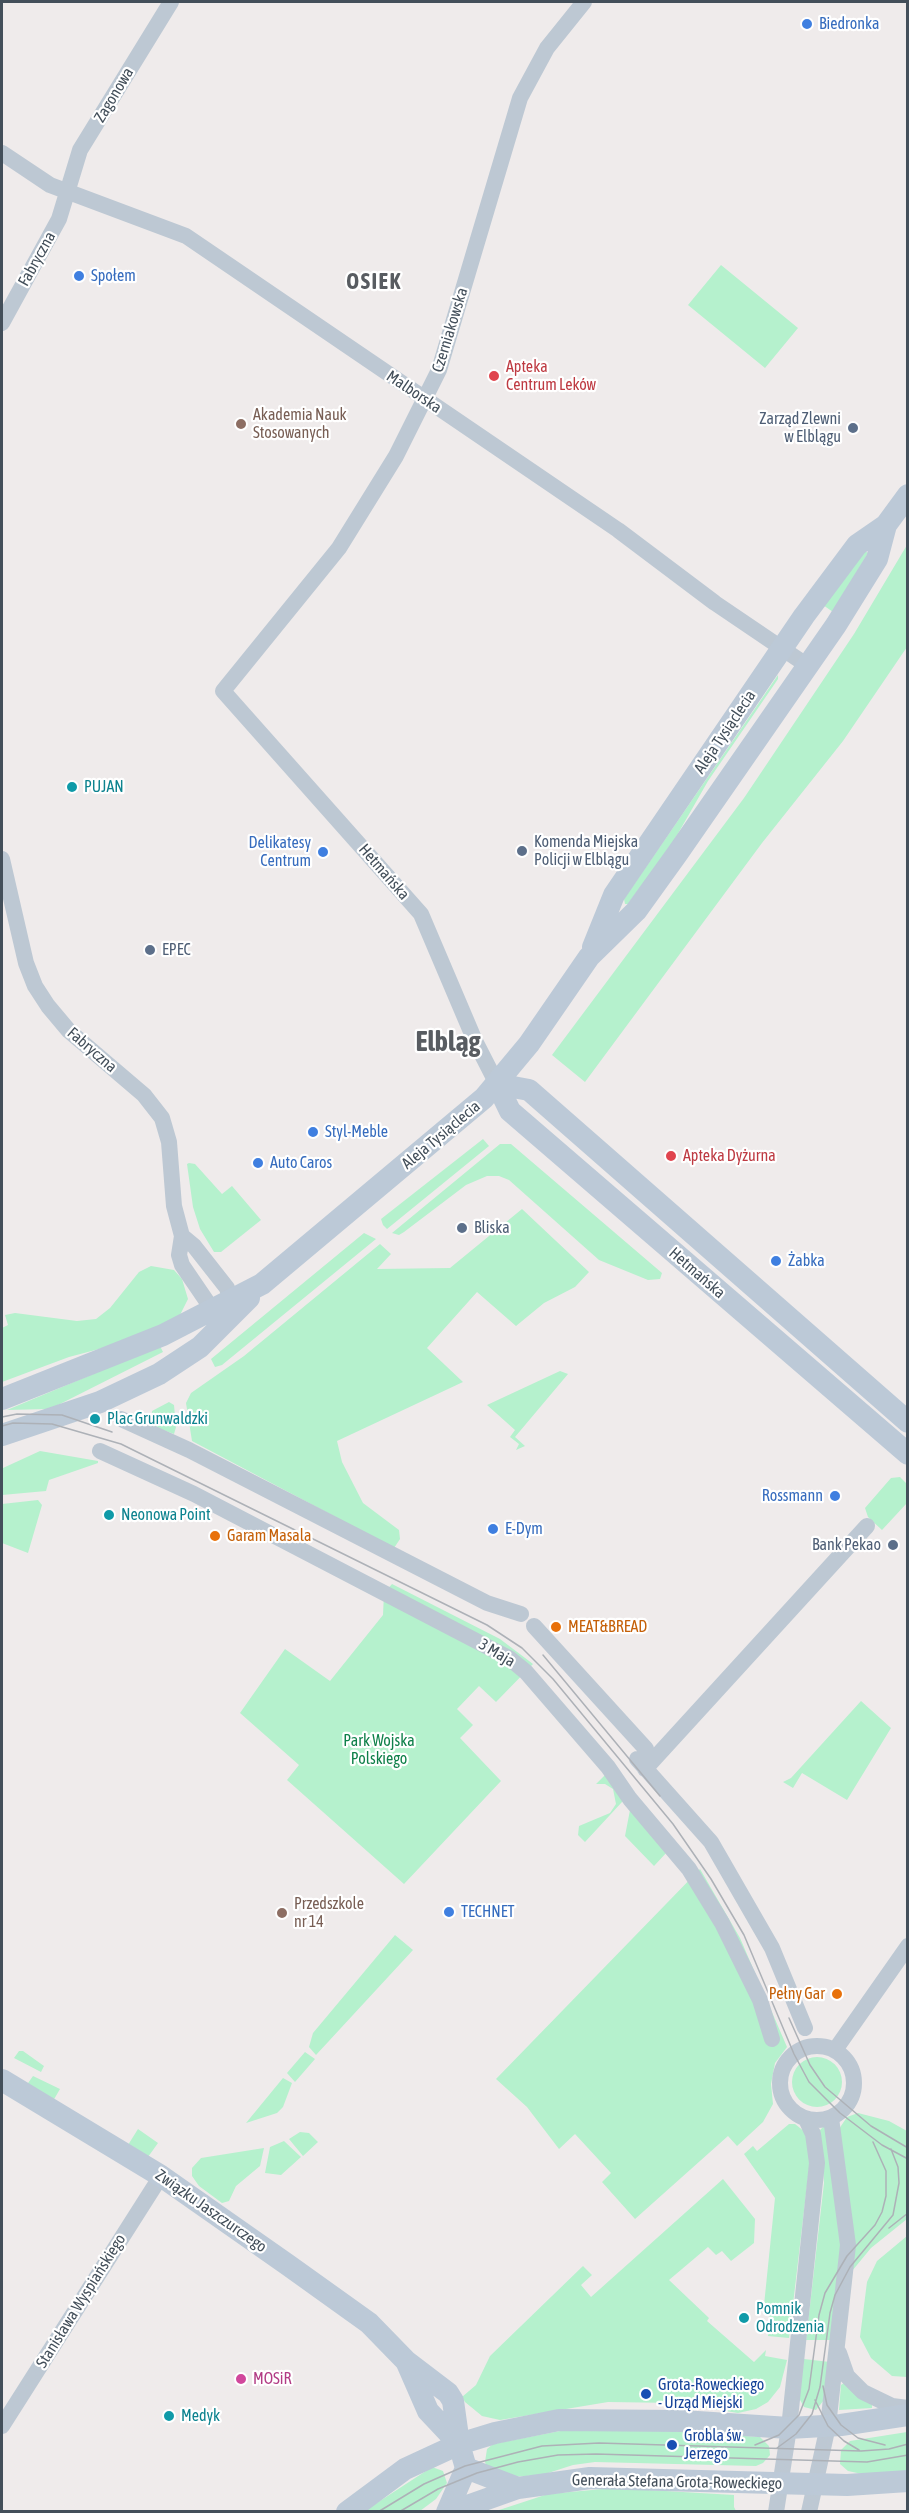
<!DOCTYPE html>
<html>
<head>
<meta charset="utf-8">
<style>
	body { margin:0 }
	#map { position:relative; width:909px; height:2513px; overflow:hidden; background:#efebeb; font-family:"Asap Condensed",sans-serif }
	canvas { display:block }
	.frame { position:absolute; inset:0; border:3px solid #434f5a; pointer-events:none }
</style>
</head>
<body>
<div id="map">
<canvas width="909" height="2513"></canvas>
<div class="frame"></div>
</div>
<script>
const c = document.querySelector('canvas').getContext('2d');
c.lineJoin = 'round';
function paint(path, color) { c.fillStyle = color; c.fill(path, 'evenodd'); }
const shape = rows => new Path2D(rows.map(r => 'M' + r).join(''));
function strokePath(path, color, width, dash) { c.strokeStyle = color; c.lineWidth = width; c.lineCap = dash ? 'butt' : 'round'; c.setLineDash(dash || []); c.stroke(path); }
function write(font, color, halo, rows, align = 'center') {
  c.font = font + ' "Asap Condensed",sans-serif'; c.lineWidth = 4.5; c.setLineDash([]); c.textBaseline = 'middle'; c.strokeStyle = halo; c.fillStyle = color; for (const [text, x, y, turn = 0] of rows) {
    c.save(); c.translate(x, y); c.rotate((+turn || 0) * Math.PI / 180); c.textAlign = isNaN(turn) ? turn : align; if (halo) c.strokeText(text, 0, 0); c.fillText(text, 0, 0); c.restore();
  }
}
const green = shape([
	[721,265,798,328,765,368,688,305],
	[907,545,907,647,843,741,762,843,585,1082,552,1055,744,798,854,634],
	[865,551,868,553,833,612,823,605],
	[778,675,778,679,708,781,672,844,628,904,625,904,624,899],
	[483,1139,489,1146,387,1229,383,1225,381,1219],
	[500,1144,511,1144,662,1273,660,1279,648,1280,599,1260,509,1180,499,1176,487,1176,466,1185,404,1232,399,1235,392,1233],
	[189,1163,195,1164,222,1194,232,1186,261,1220,221,1252,214,1252,200,1229,193,1207,187,1164],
	[522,1209,589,1272,575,1287,544,1303,516,1326,477,1292,427,1348,463,1382,337,1441,342,1462,363,1503,399,1530,400,1539,394,1548,192,1441,186,1403,191,1393,244,1356,380,1244,391,1254,377,1269,450,1268],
	[364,1233,376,1239,222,1365,215,1367,211,1359],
	[151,1266,174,1270,182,1279,188,1299,179,1317,133,1340,69,1357,2,1382,2,1328,8,1325,5,1315,15,1313,77,1321,96,1319,110,1308,139,1272],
	[160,1346,163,1352,58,1405,48,1409,7,1410],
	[560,1371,568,1374,515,1437,525,1446,516,1450,519,1444,510,1437,515,1430,487,1405],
	[169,1402,174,1405,176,1427,174,1434,152,1426,152,1411],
	[40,1451,98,1461,98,1463,49,1480,46,1491,2,1495,3,1468],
	[900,1477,907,1484,907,1503,882,1530,868,1517,865,1508,891,1478],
	[38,1500,42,1505,28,1553,2,1543,2,1504],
	[392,1584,500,1639,533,1664,496,1702,479,1686,457,1709,473,1725,460,1738,501,1781,404,1884,287,1780,299,1765,240,1713,285,1649,330,1681,383,1615,384,1593],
	[861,1701,891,1728,847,1800,802,1773,793,1788,783,1782,791,1778],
	[607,1773,623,1792,622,1802,585,1842,578,1835,579,1826,610,1813,616,1804,613,1789,605,1784,596,1784],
	[630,1810,668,1851,654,1866,625,1836],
	[700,1869,740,1938,787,2047,775,2063,771,2084,773,2104,763,2122,737,2146,728,2136,635,2219,602,2182,611,2173,575,2134,559,2149,527,2107,496,2079],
	[395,1935,413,1950,316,2055,309,2047,313,2033],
	[19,2051,23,2051,44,2066,41,2072,14,2058],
	[305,2052,315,2059,295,2082,287,2073],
	'792 2082a25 25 0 1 1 50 0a25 25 0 1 1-50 0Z',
	[33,2076,60,2089,53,2101,26,2086],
	[283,2078,292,2083,283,2107,277,2113,246,2123],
	[858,2113,889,2121,907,2131,907,2219,871,2248,852,2271,839,2129,847,2117],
	[789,2124,795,2124,805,2132,810,2160,789,2338,768,2336,770,2311,764,2305,775,2198,744,2154,753,2146,757,2151],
	[823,2127,825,2127,842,2248,832,2340,806,2340,824,2183,820,2130],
	[138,2129,158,2143,148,2157,128,2145],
	[300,2132,309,2133,318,2142,303,2156,289,2139],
	[284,2141,301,2157,281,2175,265,2173,270,2147],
	[264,2148,260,2166,236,2186,229,2201,222,2203,199,2186,192,2176,192,2168,201,2158],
	[723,2179,755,2219,754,2243,731,2261,722,2251,716,2255,708,2247,669,2280,709,2318,707,2321,754,2362,766,2350,765,2356,787,2360,780,2387,768,2402,756,2409,738,2413,676,2403,608,2402,500,2420,482,2416,465,2402,462,2397,476,2385,490,2356,583,2266,592,2275,581,2285,591,2297],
	[907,2236,907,2377,892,2376,871,2358,860,2337,867,2282,877,2261],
	[804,2359,830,2362,824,2400,816,2410,804,2407,799,2398],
	[844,2383,872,2405,872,2408,839,2410,841,2385],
	[643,2429,760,2437,769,2446,770,2455,763,2463,756,2466,595,2462,573,2465,542,2475,511,2477,486,2465,485,2462,487,2449,493,2444,565,2430],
	[907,2432,907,2471,862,2474,848,2471,840,2464,841,2450,850,2441],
	[432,2467,443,2471,447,2483,436,2499,420,2511,363,2512],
	[614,2488,734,2495,734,2507,736,2511,493,2512,548,2494]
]);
const street = shape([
	[2,153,50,185,186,236,618,530,715,603,808,666],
	[2,323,59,219,80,150,171,2],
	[2,859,26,963,35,986,48,1006,69,1031,144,1095,162,1118,169,1142,174,1206,182,1236,179,1255,182,1265,212,1309,234,1312,227,1288,194,1246,182,1236],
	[497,1084,475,1041,421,914,223,691,339,548,396,456,439,370,520,98,547,48,584,2],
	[121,1419,189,1450,487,1603,521,1614],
	[100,1451,194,1494,509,1658,526,1672,608,1767,630,1799,689,1869,722,1923,760,2000,772,2039],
	[534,1626,646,1749],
	[637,1759,711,1842,772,1948,805,2028],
	[645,1769,867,1526],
	'780 2083a37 37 0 1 1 74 0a37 37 0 1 1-74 0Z',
	[835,2050,908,1946],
	[839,2353,847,2376,863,2392,892,2406,908,2408],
	[2,2426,161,2176],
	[776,2512,789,2428,817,2163,813,2134,806,2119],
	[809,2512,828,2426,848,2245,831,2118]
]);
const secondary = shape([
	[593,947,614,895,804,616,857,545,886,525],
	[497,1084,510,1111,908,1454],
	[497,1084,529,1090,908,1422],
	[2,1399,163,1335,262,1284,484,1098,529,1044,589,957,636,911,677,854,836,625,877,559,886,525,908,495],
	[2,1435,100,1402,159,1374,200,1347,249,1298],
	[2,2080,161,2176,288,2265,369,2323,406,2361,448,2393,453,2401,459,2444,466,2468,447,2512],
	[407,2363,428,2411,459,2444],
	[466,2468,518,2488],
	[347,2512,405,2469,459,2444,495,2433,559,2420,682,2421,789,2428,841,2425,908,2415],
	[450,2512,518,2488,590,2478,847,2485,908,2481]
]);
const tram = shape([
	[2,1417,17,1414,62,1415,112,1432],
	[2,1426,13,1423,52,1424,121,1444,487,1625,522,1648,553,1679,673,1824,711,1879,744,1935,794,2054,809,2082,840,2113,882,2145,908,2159],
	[543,1655,660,1796],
	[789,2018,810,2065,825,2087,871,2126,908,2148],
	[889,2228,908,2213],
	[823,2386,827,2405,841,2425,858,2438,885,2445],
	[815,2400,828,2426,844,2441,859,2450],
	[755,2445,779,2435,799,2415,809,2389,819,2315,825,2293,847,2256,875,2225,882,2212,886,2196,886,2171,873,2142],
	[777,2448,796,2434,812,2414,820,2387,830,2313,835,2295,850,2267,893,2215,899,2183,898,2167,891,2149],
	[378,2512,424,2484,465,2466,542,2446,599,2443,861,2451,889,2449,908,2444],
	[399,2512,438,2489,477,2473,518,2462,558,2455,596,2454,867,2462,908,2455]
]);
const markers = [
	[807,24,6,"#3f7fe0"],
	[79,276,6,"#3f7fe0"],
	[494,376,6,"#e0444e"],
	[241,424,6,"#8d6e63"],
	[853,428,6,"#5c6f8a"],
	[72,787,6,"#0f9aa8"],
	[522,851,6,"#5c6f8a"],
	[323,852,6,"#3f7fe0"],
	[150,950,6,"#5c6f8a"],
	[313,1132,6,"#3f7fe0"],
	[671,1156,6,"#e0444e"],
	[258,1163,6,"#3f7fe0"],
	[462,1228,6,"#5c6f8a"],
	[776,1261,6,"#3f7fe0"],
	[95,1419,6,"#0f9aa8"],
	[835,1496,6,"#3f7fe0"],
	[109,1515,6,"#0f9aa8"],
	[493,1529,6,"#3f7fe0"],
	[215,1536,6,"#e8710a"],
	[893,1545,6,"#5c6f8a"],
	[556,1627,6,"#e8710a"],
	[449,1912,6,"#3f7fe0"],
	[282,1913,6,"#8d6e63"],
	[837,1994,6,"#e8710a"],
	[744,2318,6,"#0f9aa8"],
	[241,2379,6,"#d1479c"],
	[646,2394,6,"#1a4fb4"],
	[169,2416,6,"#0f9aa8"],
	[672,2445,6,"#1a4fb4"]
];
const shopNames = [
	["Biedronka",819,24],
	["Społem",91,276],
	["Delikatesy",311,843,"right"],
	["Centrum",311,861,"right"],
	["Styl-Meble",325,1132],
	["Auto Caros",270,1163],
	["Żabka",788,1261],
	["Rossmann",823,1496,"right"],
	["E-Dym",505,1529],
	["TECHNET",461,1912]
];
const streetNames = [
	["Zagonowa",114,95,-59],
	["Fabryczna",37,259,-61],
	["Czerniakowska",450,330,-73],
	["Malborska",414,392,34],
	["Aleja Tysiąclecia",725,732,-56],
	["Hetmańska",384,872,49],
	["Fabryczna",92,1050,41],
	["Aleja Tysiąclecia",441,1135,-40],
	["Hetmańska",697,1273,41],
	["3 Maja",497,1653,31],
	["Związku Jaszczurczego",211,2211,35],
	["Stanisława Wyspiańskiego",81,2301,-58],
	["Generała Stefana Grota-Roweckiego",677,2482,1]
];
const healthNames = [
	["Apteka",506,367],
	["Centrum Leków",506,385],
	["Apteka Dyżurna",683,1156]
];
const educationNames = [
	["Akademia Nauk",253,415],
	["Stosowanych",253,433],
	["Przedszkole",294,1904],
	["nr 14",294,1922]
];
const serviceNames = [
	["Zarząd Zlewni",841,419,"right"],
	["w Elblągu",841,437,"right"],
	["Komenda Miejska",534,842],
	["Policji w Elblągu",534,860],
	["EPEC",162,950],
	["Bliska",474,1228],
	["Bank Pekao",881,1545,"right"]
];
const cultureNames = [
	["PUJAN",84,787],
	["Plac Grunwaldzki",107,1419],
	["Neonowa Point",121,1515],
	["Pomnik",756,2309],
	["Odrodzenia",756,2327],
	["Medyk",181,2416]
];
const foodNames = [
	["Garam Masala",227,1536],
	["MEAT&BREAD",568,1627],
	["Pełny Gar",825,1994,"right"]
];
const parkNames = [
	["Park Wojska",379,1741],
	["Polskiego",379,1759]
];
const hotelNames = [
	["MOSiR",253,2379]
];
const transitNames = [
	["Grota-Roweckiego",658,2385],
	["- Urząd Miejski",658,2403],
	["Grobla św.",684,2436],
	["Jerzego",684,2454]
];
const districtNames = [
	["OSIEK",374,282]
];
const townNames = [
	["Elbląg",448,1042]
];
paint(green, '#b5f1cd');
strokePath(street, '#bdc8d3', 16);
strokePath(secondary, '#bcc9d7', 22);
strokePath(tram, '#adb1b7', 1.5);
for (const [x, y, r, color] of markers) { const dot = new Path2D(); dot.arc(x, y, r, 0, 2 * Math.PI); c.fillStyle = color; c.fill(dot); strokePath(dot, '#fff', 2); }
write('16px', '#366cbe', '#fff', shopNames, 'left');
write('16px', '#434f5a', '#fff', streetNames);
write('16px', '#be3a42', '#fff', healthNames, 'left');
write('16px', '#785e54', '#fff', educationNames, 'left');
write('16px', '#4e5e75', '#fff', serviceNames, 'left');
write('16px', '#0d838f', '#fff', cultureNames, 'left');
write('16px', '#c56008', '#fff', foodNames, 'left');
write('16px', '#0f804a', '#fff', parkNames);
write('16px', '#b23c85', '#fff', hotelNames, 'left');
write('16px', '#164399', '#fff', transitNames, 'left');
c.letterSpacing = '1.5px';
write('bold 22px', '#585c61', '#fff', districtNames);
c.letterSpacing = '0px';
write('bold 28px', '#585c61', '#fff', townNames);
</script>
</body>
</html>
